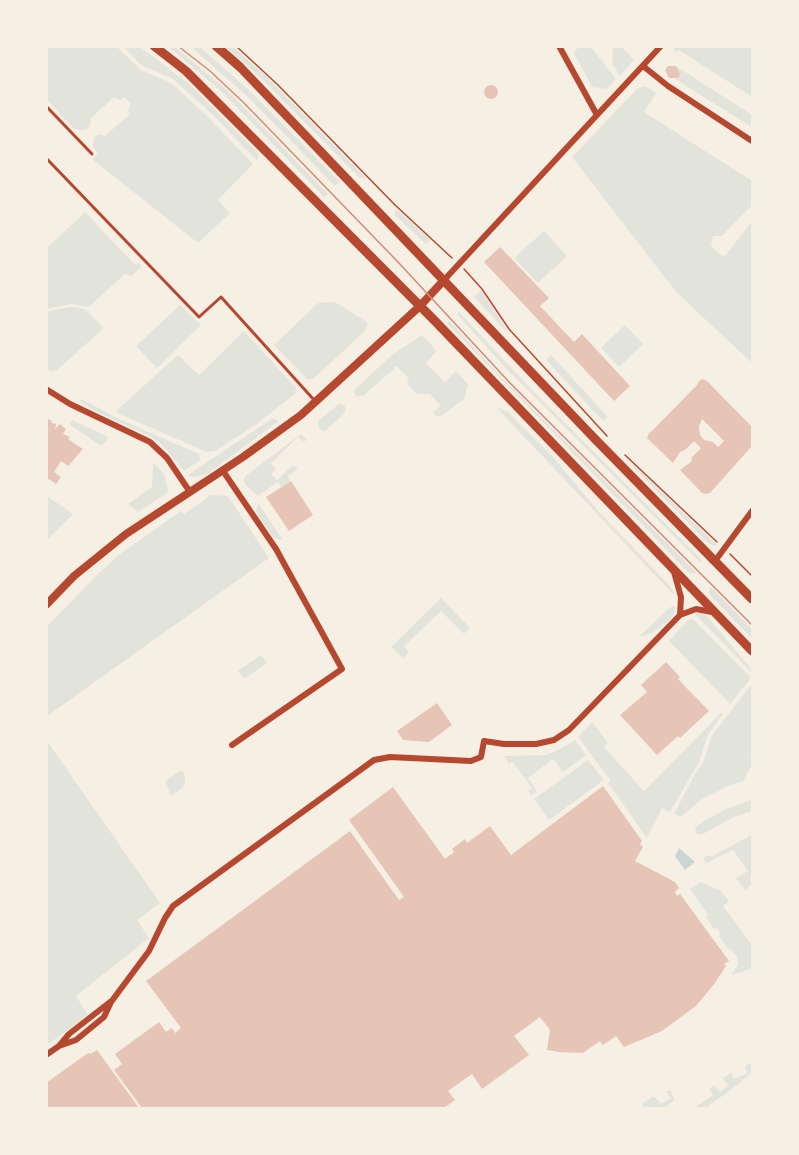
<!DOCTYPE html>
<html>
<head>
<meta charset="utf-8">
<style>
	body { margin:0 }
	#map { position:relative; width:799px; height:1155px; overflow:hidden; background:#f6efe4; font-family:Montserrat,sans-serif }
	canvas { display:block }
	.frame { position:absolute; inset:0; border:48px solid #f6efe4; pointer-events:none }
</style>
</head>
<body>
<div id="map">
<canvas width="799" height="1155"></canvas>
<div class="frame"></div>
</div>
<script>
const c = document.querySelector('canvas').getContext('2d');
c.lineJoin = 'round';
function paint(path, color) { c.fillStyle = color; c.fill(path, 'evenodd'); }
const shape = rows => new Path2D(rows.map(r => 'M' + r).join(''));
function strokePath(path, color, width, dash) { c.strokeStyle = color; c.lineWidth = width; c.lineCap = dash ? 'butt' : 'round'; c.setLineDash(dash || []); c.stroke(path); }
const green = shape([
	[47,46,117,47,141,70,171,83,207,116,253,164,218,200,230,213,198,243,92,159,98,154,93,146,94,137,99,134,105,136,130,114,128,110,131,104,125,97,120,100,114,97,91,118,90,127,82,131,73,128,47,100],
	[579,46,591,47,616,79,607,89,592,87,574,53],
	[675,46,752,47,752,97,679,50,676,53,674,50],
	[124,47,140,47,188,83,259,154,258,159,257,161,211,113,173,79,141,65],
	[169,47,175,47,227,90,328,194,324,197,223,93],
	[191,47,200,47,251,92,340,182,335,186,247,96],
	[226,47,233,47,266,76,367,179,360,178,262,79],
	[613,47,622,47,634,60,620,76,612,63],
	[676,66,752,115,752,127,675,79,680,74],
	[645,86,656,93,644,112,752,181,752,205,722,236,713,236,711,245,719,254,725,256,752,221,752,363,676,292,572,157,637,89],
	[396,209,431,240,426,244,394,214],
	[85,212,135,265,139,262,141,267,131,277,126,273,91,305,87,307,71,304,47,309,47,248],
	[544,231,567,256,538,283,514,258],
	[481,290,507,330,506,331,474,297],
	[335,302,368,323,365,331,313,379,307,379,274,345,318,303],
	[180,305,201,325,157,368,136,346],
	[68,307,78,307,86,310,104,328,57,370,51,371,47,368,47,312],
	[459,312,536,394,701,559,702,564,504,366,457,314],
	[449,321,505,381,697,573,691,574,686,570,447,323],
	[625,325,643,344,619,367,601,348],
	[244,331,296,388,295,394,255,425,215,451,207,452,117,413,117,410,178,355,199,375],
	[422,335,437,351,426,363,445,382,456,371,468,384,464,399,441,416,436,416,433,412,441,406,430,394,417,394,408,385,409,384,407,381,409,379,397,366,363,396,357,396,353,391,392,355],
	[551,355,608,417,603,421,546,360],
	[82,399,119,419,199,454,200,460,184,471,160,443,150,436,95,411,79,401],
	[340,403,345,406,345,413,325,431,320,430,318,421],
	[496,407,508,412,553,457,599,512,669,585,676,595,670,591],
	[273,418,279,421,207,474,194,477,188,475],
	[72,420,108,437,108,439,101,446,69,424],
	[301,434,307,439,304,442,298,437,271,463,276,469,271,474,277,480,293,465,298,469,288,476,290,481,281,487,278,482,258,496,244,483,244,477],
	[153,462,165,476,168,490,166,494,138,512,128,504,152,487],
	[634,465,640,471,718,546,711,545,707,542,633,467],
	[211,495,228,496,269,558,47,716,47,626,99,573,120,554,181,511,184,514],
	[47,496,73,514,47,540],
	[259,504,282,539,281,540,274,538,257,514,256,509],
	[710,586,752,629,752,639,711,596,709,592],
	[441,598,470,628,464,634,441,611,404,646,409,652,403,658,391,647],
	[675,606,674,614,667,622,651,633,639,637,666,611,671,607],
	[694,613,702,613,707,616,752,670,752,673],
	[693,619,751,678,730,704,669,641,688,620],
	[261,655,267,663,244,679,238,671],
	[752,684,752,757,750,759,752,763,752,765,743,781,728,786,702,799,681,817,674,814,695,774,703,763,712,735],
	[721,713,723,714,708,735,699,762,670,812,662,808,647,838,608,783,611,781,578,737,592,722,608,743,604,747,644,791],
	[575,740,586,755,563,772,553,759,528,778,537,791,531,795,528,791,532,788,513,762,509,764,504,756,546,755,562,748],
	[47,741,160,903,137,920,149,938,76,996,88,1015,47,1045],
	[588,760,604,780,549,820,534,799],
	[180,771,183,771,185,776,185,783,183,787,171,796,165,781],
	[752,800,752,811,734,817,701,835,695,833,696,827,704,821,728,808],
	[752,835,752,884,745,890,736,878,748,871,733,850,706,863,703,858,709,855,711,857],
	[701,882,721,891,729,901,723,906,752,945,752,968,733,975,732,973,738,965,737,957,730,948,728,949,719,936,721,934,717,928,714,929,706,917,708,915,690,889],
	[752,1062,752,1072,737,1085,706,1108,694,1108,713,1095,709,1089,714,1085,720,1092,728,1086,723,1078,731,1073,734,1079,748,1073,745,1066],
	[666,1091,671,1091,674,1100,665,1108,645,1108,642,1104,652,1097,656,1098,661,1104,671,1098]
]);
const water = shape([
	[679,848,695,862,685,870,675,856]
]);
const building = shape([
	[668,66,676,66,680,74,678,78,669,78,665,70],
	'484 92a7 7 0 1 1 14 0a7 7 0 1 1-14 0Z',
	[500,247,549,298,540,306,574,342,582,334,630,386,614,401,484,262],
	[703,379,707,381,752,427,752,446,710,493,706,494,702,493,680,470,691,462,692,457,701,448,694,441,685,450,680,452,673,463,647,438,649,433,652,431,697,385,699,381],
	[702,419,724,441,718,447,713,442,704,440,700,435,699,426],
	[46,418,52,421,51,423,56,424,55,429,60,424,66,429,63,434,70,437,68,439,83,449,68,466,61,461,54,472,61,477,56,484,49,479,46,483],
	[291,481,313,515,289,531,266,497],
	[666,662,680,677,678,679,709,711,680,738,678,736,657,755,620,715,647,692,641,685],
	[437,703,452,725,429,742,403,740,397,731],
	[603,786,642,841,640,844,643,847,635,861,675,882,679,888,675,892,677,896,680,894,729,961,724,964,726,966,715,983,696,1006,662,1031,624,1047,616,1036,603,1045,600,1041,583,1053,559,1052,547,1050,550,1030,540,1017,514,1036,529,1055,482,1089,472,1074,448,1091,455,1100,444,1108,142,1108,114,1070,122,1064,115,1054,159,1022,166,1032,172,1028,175,1033,181,1028,146,981,350,831,399,900,404,897,349,820,393,787,445,859,454,852,452,849,465,839,467,843,490,826,511,855],
	[97,1050,139,1108,46,1108,46,1083,88,1053,91,1054]
]);
const path = shape([
	[236,46,278,85,395,205,452,258],
	[464,269,482,289,509,329,607,436],
	[625,455,717,542],
	[730,554,752,576]
]);
const service = shape([
	[46,106,92,154],
	[46,158,199,317,221,297,315,401]
]);
const minor = shape([
	[559,46,597,115],
	[643,66,668,86,752,141],
	[445,279,661,46],
	[46,389,70,404,150,442,167,458,190,492],
	[223,471,276,549,342,669,232,745],
	[715,561,752,511],
	[674,572,681,597,680,615],
	[59,1046,76,1040,104,1017,111,1002,149,951,165,918,173,906,374,760,390,757,471,761,481,757,484,741,504,744,536,744,554,740,569,730,680,615,696,609,712,612],
	[46,1055,59,1046,69,1034,110,1002]
]);
const tertiary = shape([
	[46,605,74,576,126,534,243,457,301,415,420,306,445,279]
]);
const secondary = shape([
	[154,46,186,71,434,320,752,651],
	[216,46,240,67,595,439,752,599]
]);
const tram = shape([
	[178,46,210,71,244,103,398,262,510,383,752,625]
]);
paint(green, '#e2e4dc');
paint(water, '#c9d6d2');
paint(building, '#e6c5b7');
strokePath(path, '#b5482f', 1.5);
strokePath(service, '#b5482f', 3);
strokePath(minor, '#b5482f', 6);
strokePath(tertiary, '#b5482f', 8);
strokePath(secondary, '#b5482f', 9);
strokePath(tram, '#cf8b77', 1.5);
</script>
</body>
</html>
